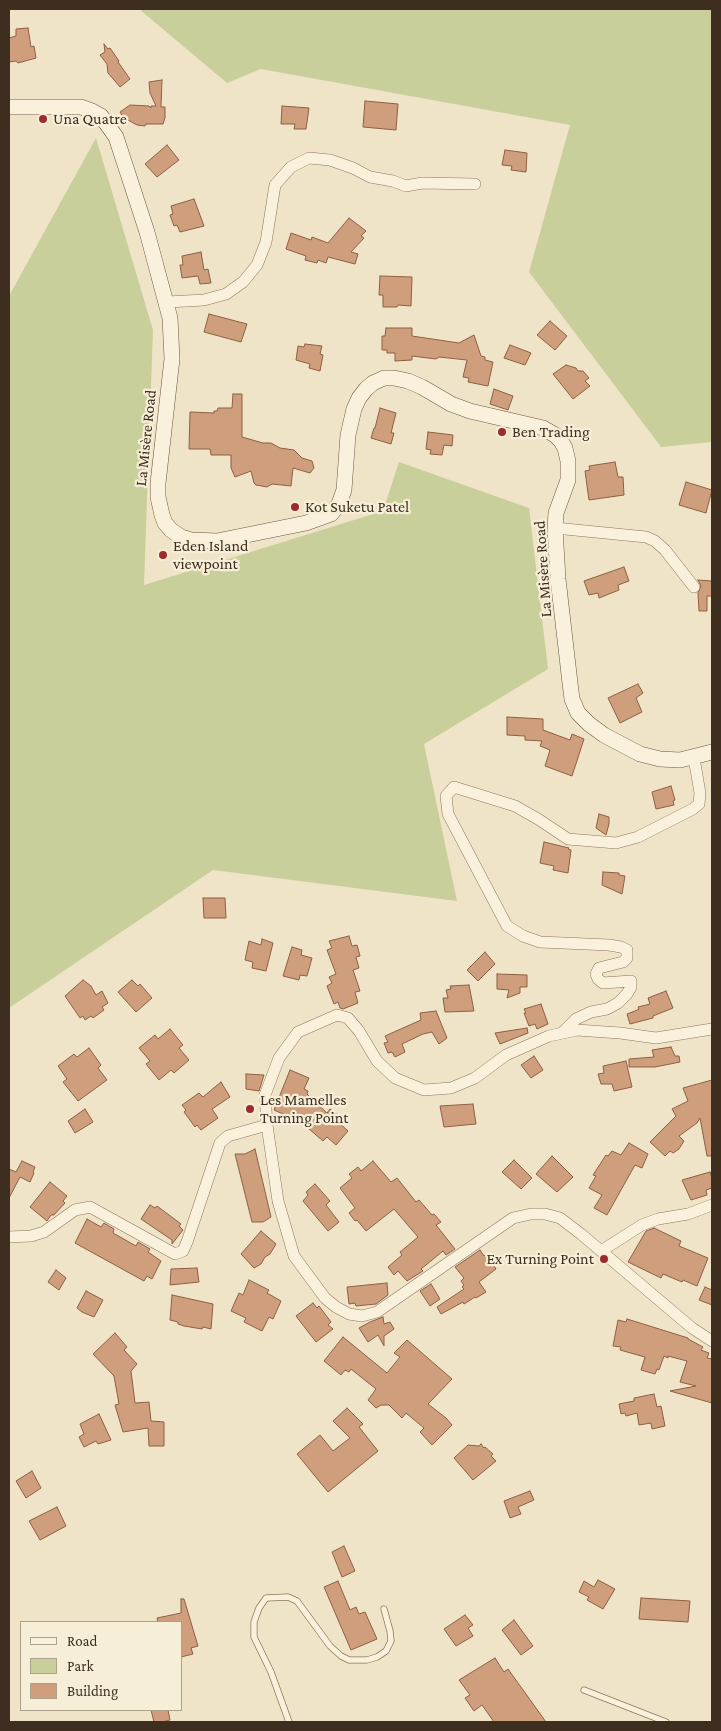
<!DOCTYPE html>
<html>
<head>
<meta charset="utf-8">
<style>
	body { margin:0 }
	#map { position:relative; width:721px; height:1731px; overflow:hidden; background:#f0e4c8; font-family:"Crimson Pro",serif }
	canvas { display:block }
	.frame { position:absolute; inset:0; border:10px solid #3d2e20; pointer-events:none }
	.legend { position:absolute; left:20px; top:1621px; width:162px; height:90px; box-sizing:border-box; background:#f7eed8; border:1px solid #ada18e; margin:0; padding:6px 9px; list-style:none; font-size:15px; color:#3d2e20 }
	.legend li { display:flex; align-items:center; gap:10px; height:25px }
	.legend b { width:25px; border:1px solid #ada18e }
</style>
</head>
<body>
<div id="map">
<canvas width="721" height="1731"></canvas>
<div class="frame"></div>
<ul class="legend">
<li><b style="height:6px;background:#faf1dc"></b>Road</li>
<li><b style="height:14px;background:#c9cf9b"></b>Park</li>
<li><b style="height:14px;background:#cf9f7d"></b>Building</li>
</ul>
</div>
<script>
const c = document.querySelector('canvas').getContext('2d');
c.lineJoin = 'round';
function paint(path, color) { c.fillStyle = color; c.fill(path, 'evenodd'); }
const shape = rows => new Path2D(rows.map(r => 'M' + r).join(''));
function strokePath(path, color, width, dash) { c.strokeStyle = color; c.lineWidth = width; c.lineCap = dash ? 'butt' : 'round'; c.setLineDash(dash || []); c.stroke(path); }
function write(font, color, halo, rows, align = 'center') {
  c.font = font + ' "Crimson Pro",serif'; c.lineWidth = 4.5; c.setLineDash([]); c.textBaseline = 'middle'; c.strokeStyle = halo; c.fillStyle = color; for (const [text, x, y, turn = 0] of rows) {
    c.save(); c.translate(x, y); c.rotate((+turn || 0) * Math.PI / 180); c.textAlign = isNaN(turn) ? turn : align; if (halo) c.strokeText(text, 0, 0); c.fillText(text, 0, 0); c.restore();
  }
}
const green = shape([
	[139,9,712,9,712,442,661,447,529,272,570,125,261,69,227,83],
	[96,138,153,330,144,585,383,511,399,462,529,508,548,669,424,744,457,901,213,870,9,1008,9,296]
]);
const building = shape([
	[28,28,31,47,34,46,36,58,18,63,16,61,9,62,9,38,16,36,16,29,28,28],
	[104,44,108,49,110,48,119,61,118,62,130,79,120,87,108,73,107,64,100,55,105,52,104,44],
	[162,80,161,107,165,107,165,118,163,124,146,124,145,126,137,125,128,120,126,122,120,112,130,105,149,106,151,108,151,106,156,106,150,93,149,82,162,80],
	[365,101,398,104,396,130,363,127,365,101],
	[282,106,309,108,306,129,294,129,295,124,281,124,282,106],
	[167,145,179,160,157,177,145,164,167,145],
	[505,150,527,153,526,172,511,170,512,166,502,165,505,150],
	[194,199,204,226,180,232,177,225,174,226,170,215,173,214,171,206,194,199],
	[349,218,366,231,361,236,364,238,351,252,358,254,355,264,328,257,326,263,318,260,317,263,305,260,306,256,286,249,291,233,311,240,312,237,328,243,349,218],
	[201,252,204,270,208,269,211,283,200,284,198,276,182,278,180,265,183,265,182,256,201,252],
	[380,276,412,277,411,306,398,305,397,307,383,307,383,295,379,295,380,276],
	[209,314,247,324,241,342,204,332,209,314],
	[550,321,567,336,555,350,537,335,550,321],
	[386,328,412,328,412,336,459,343,474,335,481,356,485,357,485,360,493,362,488,386,468,382,469,378,463,377,467,360,439,357,436,359,412,356,412,360,395,361,395,353,387,353,387,350,382,350,382,336,385,336,386,328],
	[305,344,322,346,320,354,323,355,320,371,309,368,310,364,296,360,298,346,304,347,305,344],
	[510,345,531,353,525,365,504,358,510,345],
	[566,365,576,368,578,371,583,371,589,378,585,381,590,386,573,399,553,374,566,365],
	[494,389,513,396,508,410,490,404,494,389],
	[233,394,242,394,242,437,263,443,271,443,280,448,294,450,302,458,312,461,314,468,310,473,293,468,291,486,272,484,267,487,256,485,254,483,251,471,235,477,231,468,231,455,211,455,210,449,189,449,190,412,214,413,214,411,217,411,218,408,232,408,233,394],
	[380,408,396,413,391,433,394,433,391,444,371,438,374,428,375,428,380,408],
	[428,432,453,435,452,446,444,445,442,455,430,454,431,450,426,449,428,432],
	[615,462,618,477,623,477,624,495,589,500,585,471,590,470,589,466,615,462],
	[686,482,712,490,706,513,679,505,686,482],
	[624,567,629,581,618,585,619,590,599,598,598,593,589,595,584,581,624,567],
	[698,580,712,581,712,596,707,596,707,611,699,611,698,593,701,586,698,580],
	[638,684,643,693,636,698,642,712,620,723,608,698,638,684],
	[507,717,543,719,543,730,570,740,572,734,584,739,572,776,545,766,550,750,540,746,542,741,525,740,525,736,507,735,507,717],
	[671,786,675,800,673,801,674,805,656,809,652,792,671,786],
	[599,814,609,817,609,824,606,835,596,828,599,814],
	[544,842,569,848,568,849,571,850,568,873,553,870,554,866,540,863,544,842],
	[603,872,619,873,619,875,625,876,622,894,602,885,603,872],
	[203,898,225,898,226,918,204,918,203,898],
	[349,936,352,946,357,945,360,956,356,957,359,968,353,970,360,991,355,992,358,1003,343,1009,340,1008,338,1002,334,1004,327,986,332,983,329,977,336,974,327,950,332,948,329,941,349,936],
	[262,939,273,943,266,971,252,968,253,962,245,960,249,941,261,945,262,939],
	[292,947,302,950,301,955,312,958,307,976,300,975,299,980,283,976,292,947],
	[485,952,495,964,478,981,467,970,485,952],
	[497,974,527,975,527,987,520,987,520,993,507,998,509,990,497,989,497,974],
	[83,980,91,986,96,995,102,991,108,1003,102,1007,104,1010,93,1018,91,1016,85,1020,83,1016,80,1018,65,996,83,980],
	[132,980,138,986,140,984,152,998,136,1012,118,992,132,980],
	[469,985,474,1011,445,1012,443,998,448,998,446,990,451,989,450,986,469,985],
	[666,991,673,1008,653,1016,653,1018,630,1024,627,1014,635,1011,639,1009,638,1007,650,1004,648,998,666,991],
	[541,1004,548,1024,537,1029,535,1024,529,1026,524,1013,526,1013,524,1009,541,1004],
	[436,1011,447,1038,439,1044,432,1032,423,1034,402,1044,405,1052,395,1057,392,1052,388,1053,384,1043,388,1042,385,1036,421,1020,420,1013,436,1011],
	[527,1028,528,1033,500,1044,495,1033,527,1028],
	[170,1029,183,1045,179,1048,189,1060,174,1073,171,1070,159,1080,146,1064,150,1061,139,1048,155,1035,158,1039,170,1029],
	[671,1047,675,1056,679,1056,680,1062,655,1067,629,1067,629,1059,654,1057,652,1050,671,1047],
	[89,1048,101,1065,98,1068,107,1080,78,1101,63,1082,67,1079,58,1066,74,1054,77,1057,89,1048],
	[534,1056,543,1070,531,1078,521,1065,534,1056],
	[626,1061,632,1087,614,1091,612,1084,601,1084,598,1074,604,1073,603,1066,626,1061],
	[290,1070,309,1078,304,1089,308,1091,307,1094,327,1113,330,1109,339,1116,336,1120,348,1131,336,1145,327,1137,323,1141,301,1122,274,1110,290,1070],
	[246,1074,264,1075,259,1091,246,1089,246,1074],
	[712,1080,712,1156,707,1156,700,1118,697,1123,679,1136,684,1141,679,1149,673,1153,670,1151,665,1156,650,1142,676,1116,672,1109,688,1101,683,1088,712,1080],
	[221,1082,230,1097,212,1109,218,1118,201,1130,197,1125,195,1127,184,1112,186,1110,182,1105,199,1093,203,1097,221,1082],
	[473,1104,476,1124,444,1127,440,1106,473,1104],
	[85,1109,93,1122,75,1133,68,1121,85,1109],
	[629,1143,648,1154,642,1168,635,1165,607,1215,594,1208,602,1195,589,1188,596,1176,593,1175,606,1155,608,1156,612,1151,621,1155,629,1143],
	[255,1149,271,1217,263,1222,252,1222,235,1154,245,1154,255,1149],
	[552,1156,573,1177,557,1192,536,1174,552,1156],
	[514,1160,532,1178,521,1189,502,1172,514,1160],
	[22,1161,35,1167,33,1172,34,1173,30,1182,20,1177,9,1198,9,1169,16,1172,22,1161],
	[373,1161,391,1182,397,1178,416,1202,419,1200,432,1215,434,1214,441,1222,436,1225,455,1249,446,1255,443,1251,421,1269,423,1271,407,1281,398,1271,394,1275,388,1267,402,1255,400,1252,418,1237,394,1209,366,1231,357,1220,355,1221,349,1213,355,1208,340,1188,352,1178,349,1174,358,1167,361,1171,373,1161],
	[710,1172,712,1178,712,1188,706,1190,707,1195,691,1200,682,1180,710,1172],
	[50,1182,67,1196,63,1201,65,1203,54,1215,51,1215,47,1221,30,1207,50,1182],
	[315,1184,330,1201,326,1205,339,1222,328,1231,303,1201,308,1195,306,1192,315,1184],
	[150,1205,155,1208,157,1206,181,1224,179,1226,183,1230,172,1244,172,1240,141,1219,150,1205],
	[87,1219,101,1227,104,1223,114,1229,113,1233,136,1246,138,1242,150,1249,148,1252,161,1261,152,1279,147,1276,144,1281,75,1243,87,1219],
	[654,1228,681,1241,679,1246,708,1258,697,1286,683,1280,682,1282,663,1274,661,1278,628,1262,646,1231,654,1228],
	[261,1231,276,1244,270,1254,265,1257,261,1264,254,1268,241,1254,261,1231],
	[480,1250,484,1256,487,1254,496,1269,479,1282,486,1292,476,1298,475,1297,464,1304,463,1302,441,1314,437,1307,464,1289,462,1287,464,1285,461,1281,464,1278,455,1267,480,1250],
	[197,1268,199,1282,170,1285,171,1269,197,1268],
	[56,1270,66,1278,59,1290,48,1282,56,1270],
	[249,1280,269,1290,267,1293,281,1301,273,1319,269,1317,262,1331,244,1322,246,1318,231,1311,239,1293,243,1295,249,1280],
	[387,1283,388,1295,376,1304,356,1306,355,1303,349,1304,347,1287,387,1283],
	[431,1284,440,1299,430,1306,420,1291,431,1284],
	[705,1287,712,1290,712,1305,699,1300,705,1287],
	[86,1291,103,1300,94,1317,82,1312,77,1308,86,1291],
	[172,1295,213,1304,211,1329,203,1327,202,1329,184,1326,178,1324,178,1322,170,1320,172,1295],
	[313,1303,317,1308,319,1306,331,1322,328,1325,333,1329,316,1342,296,1316,313,1303],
	[383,1317,384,1324,390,1322,394,1329,384,1336,384,1346,378,1335,368,1342,359,1328,370,1322,383,1317],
	[627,1319,688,1338,688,1339,703,1347,701,1350,709,1353,707,1358,712,1359,712,1403,670,1391,696,1386,680,1382,687,1361,668,1356,668,1358,664,1356,659,1370,657,1369,655,1374,641,1370,645,1357,620,1350,621,1347,613,1346,618,1320,626,1322,627,1319],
	[115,1333,127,1347,124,1350,137,1364,131,1371,135,1403,149,1402,151,1421,164,1422,164,1446,149,1446,148,1428,123,1432,115,1405,119,1404,114,1376,93,1354,115,1333],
	[343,1337,387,1373,400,1357,394,1353,407,1340,452,1379,428,1404,446,1418,452,1425,432,1445,420,1432,424,1428,406,1413,402,1418,389,1405,381,1405,376,1408,368,1400,376,1389,351,1369,349,1372,345,1370,341,1375,324,1361,343,1337],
	[654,1394,657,1407,661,1406,665,1426,652,1429,651,1423,639,1425,637,1413,626,1416,625,1413,621,1414,619,1404,634,1401,634,1398,654,1394],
	[347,1408,363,1424,359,1427,378,1451,328,1492,297,1454,320,1435,333,1451,350,1438,333,1421,347,1408],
	[99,1414,111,1440,98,1444,96,1441,84,1447,79,1437,84,1434,80,1424,99,1414],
	[481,1444,484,1448,485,1447,493,1454,491,1456,496,1461,473,1480,454,1458,468,1445,479,1446,481,1444],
	[32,1471,41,1488,26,1498,16,1481,32,1471],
	[530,1491,534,1500,518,1507,521,1514,510,1518,504,1501,530,1491],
	[57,1507,66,1526,40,1540,29,1521,57,1507],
	[344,1546,355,1571,342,1577,332,1552,344,1546],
	[598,1580,615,1589,603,1609,587,1600,589,1597,579,1592,584,1581,594,1587,598,1580],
	[338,1581,350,1610,356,1607,359,1614,365,1612,377,1639,351,1650,324,1587,338,1581],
	[641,1598,690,1601,688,1622,639,1619,641,1598],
	[181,1599,184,1599,198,1646,191,1648,193,1654,181,1657,181,1622,158,1622,157,1618,181,1613,181,1599],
	[465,1615,473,1625,468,1628,473,1636,456,1646,444,1629,465,1615],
	[514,1620,533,1646,521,1655,502,1630,514,1620],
	[495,1658,504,1672,508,1669,546,1722,494,1722,482,1705,474,1711,465,1698,470,1695,459,1680,495,1658],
	[151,1710,168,1710,170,1720,162,1722,154,1722,151,1710]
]);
const service = shape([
	[584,1690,666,1722],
	[289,1722,271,1672,254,1637,254,1622,259,1608,266,1598,288,1597,297,1601,330,1646,341,1656,349,1660,367,1660,377,1657,386,1651,391,1641,390,1631,384,1609]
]);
const minor = shape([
	[167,302,204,300,226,294,243,282,257,265,266,242,275,185,291,167,309,158,330,160,353,168,370,177,393,181,406,186,422,183,475,184],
	[555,528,646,537,655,541,665,550,694,587],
	[712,1029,656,1038,620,1033,577,1030,549,1036,506,1055,475,1078,451,1088,424,1090,395,1078,377,1061,359,1031,348,1018,337,1015,298,1032,279,1058,265,1095,267,1125,278,1201,294,1256,325,1298,336,1307,349,1314,362,1316,377,1312,513,1218,531,1214,545,1214,560,1218,581,1234,692,1328,712,1341],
	[562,1033,576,1019,591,1012,607,1009,618,1003,627,994,631,987,631,981,603,983,598,979,596,974,599,968,623,962,627,958,627,950,621,947,609,945,540,942,523,936,507,926,448,814,446,796,454,787,515,806,538,819,568,839,616,843,638,837,693,809,699,804,700,793,694,758],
	[9,1237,31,1236,44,1232,75,1210,90,1207,175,1254,183,1251,187,1242,220,1143,228,1136,267,1125],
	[601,1251,642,1225,658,1219,688,1214,712,1205]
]);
const secondary = shape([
	[9,107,81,107,92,111,101,116,116,137,147,232,170,318,172,359,158,483,158,497,162,515,165,523,171,530,181,537,191,540,217,541,306,523,331,514,339,504,344,490,348,435,354,409,359,398,366,389,373,383,384,378,394,378,408,381,422,387,451,404,470,411,543,428,555,435,561,441,565,448,568,461,568,480,556,513,555,528,558,579,570,683,572,699,578,713,589,724,604,735,640,754,660,759,680,760,712,752]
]);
const markers = [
	[43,119,5,"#9e2a2b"],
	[502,432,5,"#9e2a2b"],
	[295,507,5,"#9e2a2b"],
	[163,555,5,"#9e2a2b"],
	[250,1109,5,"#9e2a2b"],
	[604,1259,5,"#9e2a2b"]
];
const poiNames = [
	["Una Quatre",53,119],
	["Ben Trading",512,432],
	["Kot Suketu Patel",305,507],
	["Eden Island",173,546],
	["viewpoint",173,564],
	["Les Mamelles",260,1100],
	["Turning Point",260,1118],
	["Ex Turning Point",594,1259,"right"]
];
const streetNames = [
	["La Misère Road",146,438,-84],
	["La Misère Road",543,569,-94]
];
paint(green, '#c9cf9b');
paint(building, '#cf9f7d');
strokePath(building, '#8d5f41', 1);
strokePath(service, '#8d765c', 7);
strokePath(minor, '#8d765c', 12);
strokePath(secondary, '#6f573f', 16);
strokePath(service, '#faf1dc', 5.5);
strokePath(minor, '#faf1dc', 11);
strokePath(secondary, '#faf1dc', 15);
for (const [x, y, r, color] of markers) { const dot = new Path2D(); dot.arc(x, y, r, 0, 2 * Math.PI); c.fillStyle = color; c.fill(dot); strokePath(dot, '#f7eed8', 2); }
write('16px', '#3d2e20', '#f7eed8', poiNames, 'left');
write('16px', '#3d2e20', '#f7eed8', streetNames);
</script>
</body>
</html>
